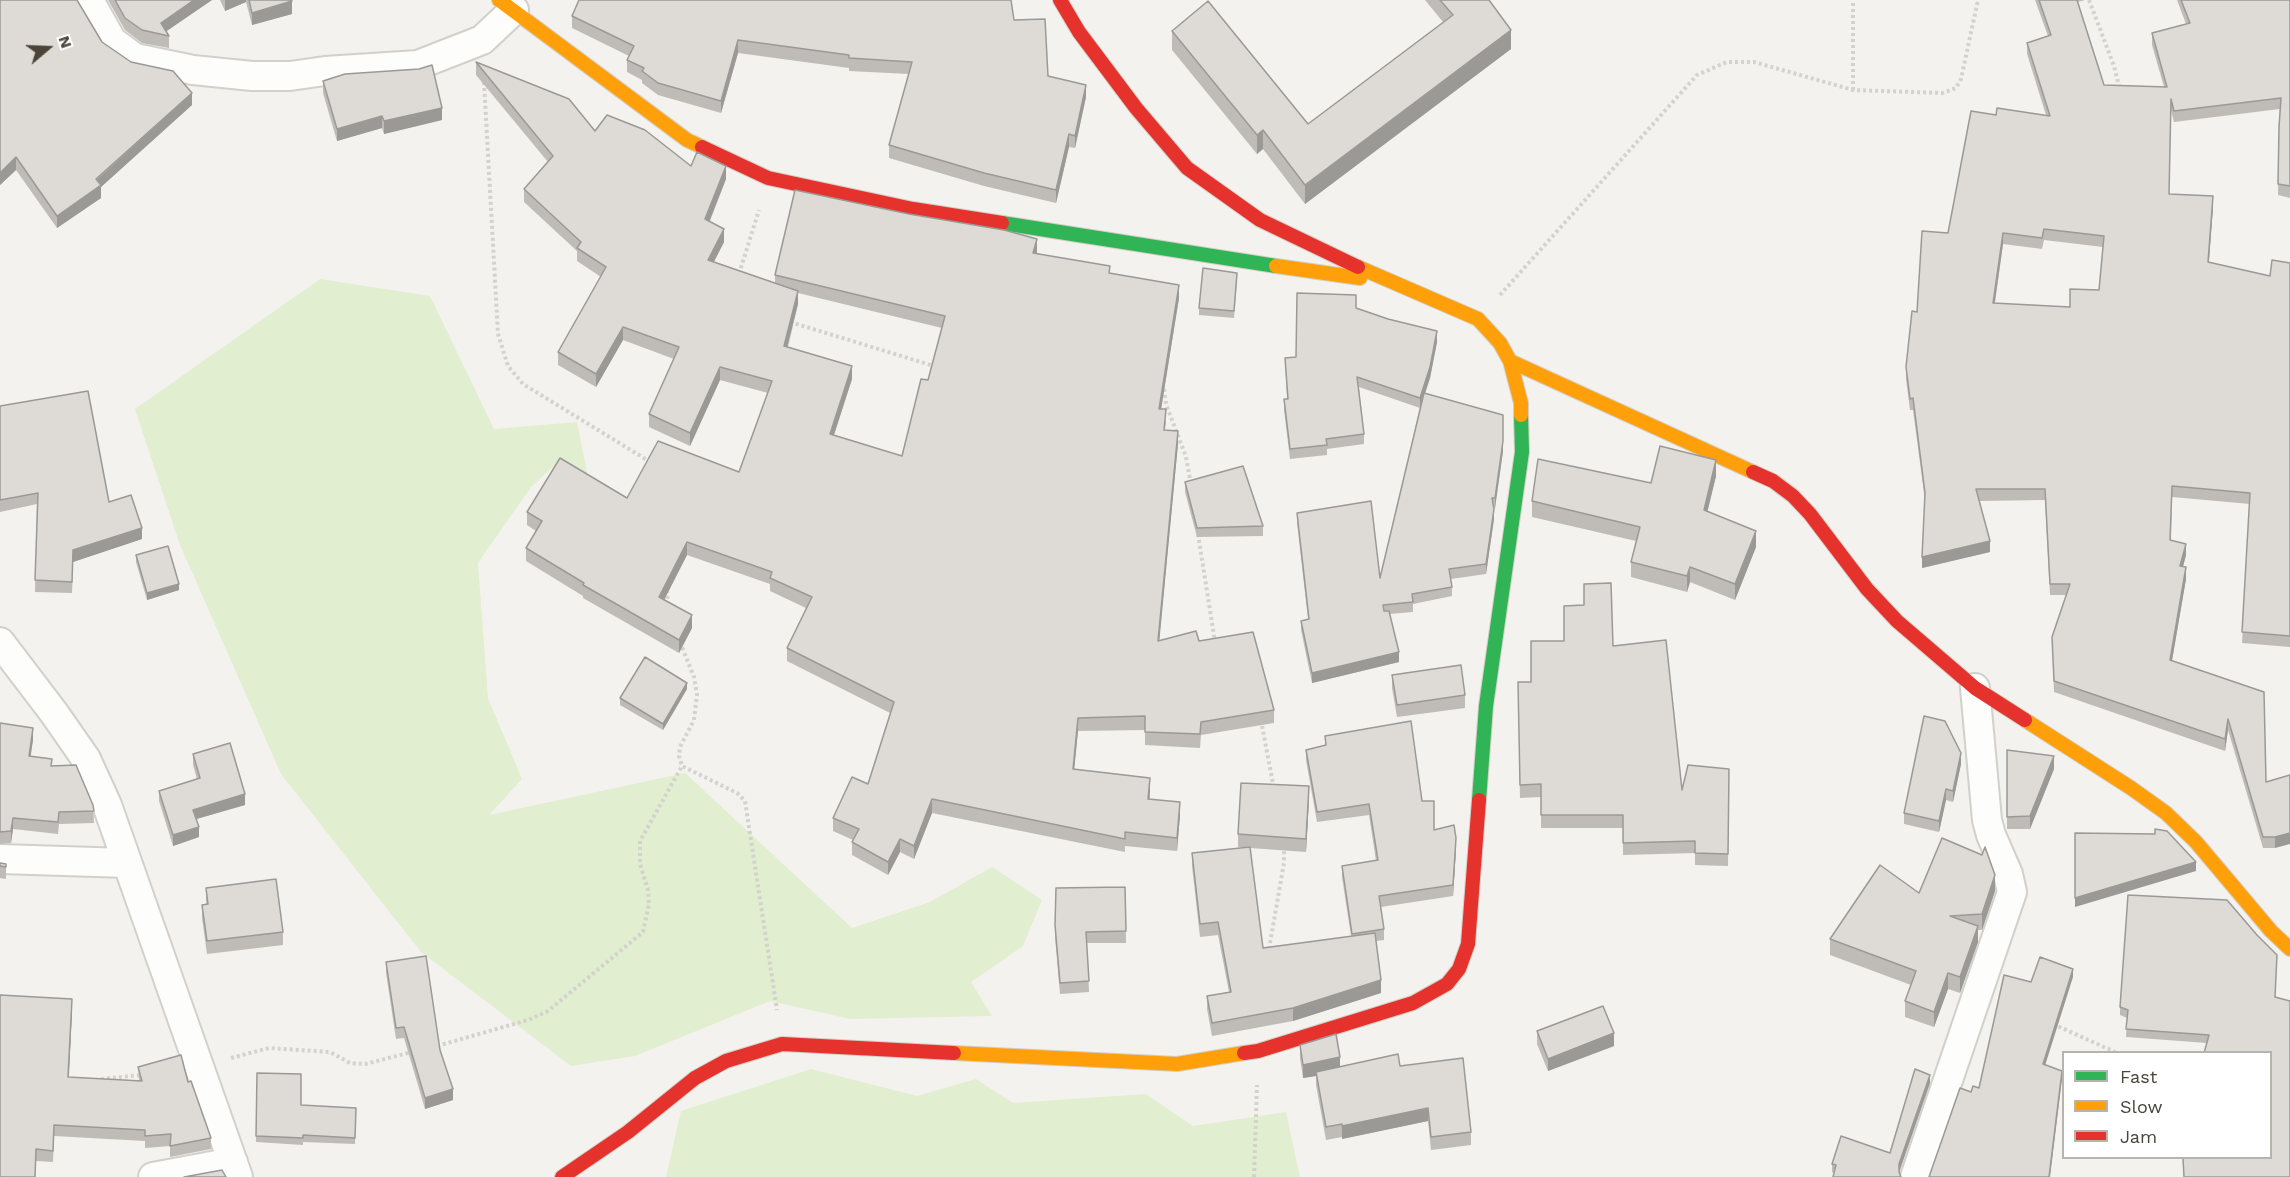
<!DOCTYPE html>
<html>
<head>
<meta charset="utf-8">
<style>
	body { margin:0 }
	#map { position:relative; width:2290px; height:1177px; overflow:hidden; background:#f4f2ee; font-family:"Work Sans",sans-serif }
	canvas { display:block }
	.legend { position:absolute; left:2062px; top:1051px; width:210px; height:108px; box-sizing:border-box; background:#fff; border:2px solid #b7b4b0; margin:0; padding:8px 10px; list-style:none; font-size:18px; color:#4b4439 }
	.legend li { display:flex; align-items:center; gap:12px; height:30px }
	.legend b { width:30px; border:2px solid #b7b4b0 }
	.north { position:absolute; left:18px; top:18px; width:60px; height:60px; -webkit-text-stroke:4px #fff; paint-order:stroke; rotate:71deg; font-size:16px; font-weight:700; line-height:24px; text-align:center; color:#4b4439 }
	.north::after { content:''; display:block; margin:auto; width:21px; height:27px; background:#4b4439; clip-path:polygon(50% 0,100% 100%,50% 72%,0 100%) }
</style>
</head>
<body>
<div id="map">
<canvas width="2290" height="1177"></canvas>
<ul class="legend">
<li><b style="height:8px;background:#30b455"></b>Fast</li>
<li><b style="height:8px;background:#ff9f0a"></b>Slow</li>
<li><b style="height:8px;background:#e5322d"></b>Jam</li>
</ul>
<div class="north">N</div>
</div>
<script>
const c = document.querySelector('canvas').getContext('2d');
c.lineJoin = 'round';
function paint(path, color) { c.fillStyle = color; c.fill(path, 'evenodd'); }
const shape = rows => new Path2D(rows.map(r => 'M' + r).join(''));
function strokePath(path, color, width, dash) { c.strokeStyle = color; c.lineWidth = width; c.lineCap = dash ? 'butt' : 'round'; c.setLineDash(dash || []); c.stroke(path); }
const green = shape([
	[320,279,430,296,494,429,577,422,587,473,557,463,531,487,478,563,488,698,522,779,489,815,685,773,852,928,930,902,992,867,1042,900,1023,946,971,982,992,1016,850,1019,770,1001,635,1056,571,1066,421,952,281,774,180,545,135,409],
	[811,1069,917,1096,976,1079,1013,1103,1146,1094,1193,1126,1286,1112,1300,1177,666,1177,681,1111]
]);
const path = shape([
	[2089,0,2114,66,2120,90],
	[484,82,498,334,508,366,523,384,652,463],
	[1853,90,1853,0],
	[739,274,759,210],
	[1500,295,1697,75,1727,62,1754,62,1853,90,1943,93,1956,88,1961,79,1978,0],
	[790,322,934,366],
	[1164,389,1166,404,1186,457,1191,485],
	[1198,534,1215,642],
	[667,590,668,607],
	[680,642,694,677,697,695,694,720,680,747,679,756,682,766,737,793,745,801,777,1010],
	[1261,720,1274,789],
	[1269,949,1284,863,1284,847],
	[2053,1024,2115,1052],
	[437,1046,528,1020,548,1011,643,932,649,904,648,890,640,864,640,841,682,766],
	[231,1058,269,1048,330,1052,350,1063,365,1064,412,1052],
	[101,1079,141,1075],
	[1254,1177,1257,1085]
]);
const street = shape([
	[89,0,112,41,135,58,193,70,252,76,290,76,325,71,418,65,482,40,514,10],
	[0,642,54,713,86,759,107,805,238,1177],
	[0,859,127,863],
	[153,1177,233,1162],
	[1915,1177,2012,892,2008,874,1991,835,1987,820,1975,688]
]);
const fast = shape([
	[1002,223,1276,266],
	[1479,800,1486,706,1522,452,1521,415]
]);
const slow = shape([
	[499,0,687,140,702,147],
	[1276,266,1360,278],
	[1358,267,1478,319,1500,343,1510,361,1521,403,1521,415],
	[1510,361,1753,472],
	[2025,720,2131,788,2166,813,2196,842,2271,931,2290,949],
	[954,1053,1177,1064,1244,1053]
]);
const jam = shape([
	[1060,0,1079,32,1136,108,1187,168,1260,220,1358,267],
	[702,147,768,178,913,209,1002,223],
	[1753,472,1773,481,1793,496,1810,514,1867,589,1897,621,1975,688,2025,720],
	[1244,1053,1258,1051,1413,1003,1447,984,1459,969,1468,944,1479,800],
	[562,1177,628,1132,695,1078,726,1061,782,1044,954,1053]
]);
const wall = shape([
	[0,0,102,42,192,105,101,187,101,198,57,228,16,170,0,185],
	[108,0,212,0,166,31,169,36,169,48,142,43,125,30],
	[220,0,291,0,292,14,252,25,246,2,225,11],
	[1425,0,1489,0,1511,49,1305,204,1263,149,1257,154,1172,50,1172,31,1308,124,1443,22],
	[2035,0,2085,0,2078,2,2104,85,2164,87,2152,45,2152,33,2186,24,2177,0,2290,0,2290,198,2278,195,2279,127,2280,109,2174,122,2171,110,2169,194,2213,207,2209,262,2270,276,2290,263,2290,647,2242,643,2250,504,2172,497,2171,540,2186,555,2183,567,2186,579,2172,661,2264,692,2266,782,2290,775,2275,848,2263,848,2228,730,2225,751,2054,692,2052,637,2066,595,2050,595,2045,500,1979,501,1990,552,1922,568,1925,501,1913,410,1910,410,1906,379,1906,367,1917,312,1996,115,2046,115,2027,54,2027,43,2048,36],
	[2044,240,2103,247,2099,290,2070,307,1995,303,2003,244,2042,249],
	[572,16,1014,20,1048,76,1086,97,1075,148,1069,147,1056,203,984,186,889,158,889,145,909,74,849,71,849,68,738,53,721,113,658,95,642,83,642,80,627,72,627,60,629,56,572,28],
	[476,62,595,131,726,179,710,221,724,242,714,262,775,283,775,275,1036,253,1110,274,1179,298,1161,409,1166,422,1165,430,1178,444,1159,641,1199,641,1274,710,1274,723,1201,735,1200,748,1145,745,1145,730,1078,731,1074,769,1150,791,1150,799,1180,815,1177,851,1125,846,1125,852,932,813,914,859,900,852,888,875,852,855,852,842,853,840,833,831,833,818,868,784,890,713,787,661,787,648,806,608,770,591,770,584,687,555,664,600,692,628,679,653,583,598,583,596,526,561,526,548,536,531,527,525,527,512,627,498,739,472,768,393,720,380,690,446,649,427,649,414,674,359,623,340,596,387,558,365,558,352,601,277,577,261,577,251,524,202,524,189,548,162,476,75],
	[798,293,942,328,928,380,902,456,834,435,852,379,788,347,798,304],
	[323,81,442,120,384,134,382,128,337,141,323,93],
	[1237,279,1234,318,1199,315,1199,308],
	[1356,308,1437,342,1430,378,1425,394,1503,451,1495,508,1493,507,1494,519,1486,574,1451,579,1452,587,1452,596,1413,604,1413,612,1390,614,1399,662,1312,683,1301,630,1301,621,1308,619,1297,523,1297,513,1380,578,1420,408,1359,387,1364,434,1364,444,1327,449,1327,455,1290,459,1284,410,1284,399,1287,399,1285,358,1296,357],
	[0,406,109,502,142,539,73,562,72,593,35,592,37,504,0,512],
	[1716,476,1707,512,1756,547,1735,600,1690,582,1687,592,1631,577,1631,562,1636,541,1532,517,1532,501,1651,483],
	[1185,482,1263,526,1263,536,1197,537,1185,492],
	[136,555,179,590,147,600,136,562],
	[1613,646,1682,790,1729,769,1728,866,1695,865,1695,853,1623,855,1623,828,1541,828,1541,797,1520,798,1518,682,1531,682],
	[1392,675,1465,695,1465,708,1397,717,1392,688],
	[687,689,663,730,620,705,620,698],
	[0,723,33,740,30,756,52,766,93,805,94,823,59,824,58,834,13,829,11,843,0,844],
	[1325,736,1422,801,1434,830,1456,849,1453,896,1381,907,1384,929,1384,940,1376,941,1381,993,1293,1021,1212,1036,1207,1009,1207,996,1229,992,1218,935,1200,937,1192,866,1192,853,1246,848,1238,847,1238,834,1309,799,1306,852,1250,848,1263,948,1351,936,1342,877,1342,866,1376,861,1369,815,1317,822,1306,760,1306,750,1325,745],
	[2007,750,2054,769,2030,829,2007,829],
	[193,754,245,805,196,819,199,837,173,846,159,801,159,791,197,779,193,765],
	[1961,764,1953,802,1946,800,1939,832,1904,824,1904,813],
	[0,863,6,864,6,879,0,878],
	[1125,887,1126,943,1087,943,1089,992,1060,994,1055,937,1056,888],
	[206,888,283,932,283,945,207,954,202,918,202,905,206,905],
	[1995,891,1982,930,1978,930,1978,942,1960,993,1948,989,1934,1027,1905,1017,1905,1001,1911,985,1830,955,1830,939,1919,893],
	[2257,935,2207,1043,2126,1037,2127,1018,2120,1015,2120,1007],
	[386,962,453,1100,425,1109,404,1038,396,1039,386,973],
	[72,1011,69,1077,139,1081,138,1067,188,1082,211,1138,211,1149,170,1157,170,1146,145,1148,145,1141,54,1136,53,1162,36,1161,35,1177,0,1177],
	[1537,1031,1614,1046,1548,1071,1537,1044],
	[1300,1045,1340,1067,1400,1066,1471,1132,1471,1145,1431,1150,1428,1121,1342,1139,1342,1137,1326,1140,1316,1085,1316,1076,1303,1078,1300,1058],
	[257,1073,301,1105,356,1108,355,1144,303,1142,303,1145,256,1142],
	[1930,1083,1899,1173,1834,1173,1832,1172,1832,1164,1890,1153]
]);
const shadedWall = shape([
	[194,0,212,0,161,35,161,23],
	[225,0,246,0,246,2,225,11],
	[292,1,292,14,252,25,252,13],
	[1511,30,1511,49,1305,204,1305,185],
	[738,40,738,53,721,113,721,101],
	[1086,85,1086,97,1075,148,1075,136],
	[192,93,192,105,101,187,101,198,57,228,57,216],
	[442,108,442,120,384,134,384,121],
	[382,116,382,128,337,141,337,129],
	[1263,130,1263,149,1257,154,1257,135],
	[1069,134,1069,147,1056,203,1056,190],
	[16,157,16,170,0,185,0,173],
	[726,166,726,179,705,232,705,219],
	[2213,196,2213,207,2208,273,2208,262],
	[724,229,724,242,708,273,708,260],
	[2003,233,2003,244,1993,314,1993,303],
	[1037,239,1037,252,1033,266,1033,253],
	[1179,285,1179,298,1159,422,1159,409],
	[798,291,798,304,784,359,784,346],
	[623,327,623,340,596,387,596,374],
	[1437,331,1437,342,1430,378,1420,408,1420,398],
	[852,366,852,379,830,447,830,434],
	[720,367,720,380,690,446,690,433],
	[1178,431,1178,444,1158,655,1158,641],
	[1503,441,1503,451,1495,508,1495,498],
	[1716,460,1716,476,1704,526,1704,510],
	[1494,509,1494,519,1486,574,1486,564],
	[142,528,142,539,73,562,72,593,73,550],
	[1756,531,1756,547,1735,600,1735,584],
	[1990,541,1990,552,1922,568,1922,557],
	[687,542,687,555,659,610,659,597],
	[2186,544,2186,555,2180,577,2180,566],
	[1690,567,1690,582,1687,592,1687,576],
	[2186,567,2186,579,2170,672,2170,660],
	[179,584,179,590,147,600,147,593],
	[692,615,692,628,679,653,679,640],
	[1399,652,1399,662,1312,683,1312,673],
	[687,683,687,689,663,730,663,724],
	[1078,718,1078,731,1073,782,1073,769],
	[2228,719,2228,730,2225,751,2225,739],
	[33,728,33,740,29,768,29,756],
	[1961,753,1961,764,1953,802,1953,791],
	[2054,756,2054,769,2030,829,2030,816],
	[1150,778,1150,791,1148,812,1148,799],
	[1309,786,1309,799,1306,852,1306,839],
	[1946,789,1946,800,1939,832,1939,821],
	[245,794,245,805,193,820,193,810],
	[932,799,932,813,914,859,914,846],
	[1180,802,1180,815,1177,851,1177,838],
	[13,818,13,829,11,843,11,831],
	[199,827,199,837,173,846,173,835],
	[2290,833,2290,844,2275,848,2275,837],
	[1456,838,1456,849,1453,896,1453,885],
	[900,839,900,852,888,875,888,862],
	[2196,862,2196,871,2075,907,2075,898],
	[1995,875,1995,891,1982,930,1982,914],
	[1978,926,1978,942,1960,993,1960,977],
	[2073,969,2073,977,2043,1072,2043,1064],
	[1948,973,1948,989,1934,1027,1934,1012],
	[1381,980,1381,993,1293,1021,1293,1008],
	[72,999,72,1011,68,1088,68,1077],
	[1614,1033,1614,1046,1548,1071,1548,1059],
	[1340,1057,1340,1070,1316,1072,1316,1076,1303,1078,1303,1065],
	[2062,1071,2062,1079,2050,1177,2049,1177],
	[1930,1075,1930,1083,1899,1172,1899,1177,1899,1164],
	[453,1089,453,1100,425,1109,425,1098],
	[1428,1108,1428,1121,1342,1139,1342,1126]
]);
const building = shape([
	[0,0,77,0,102,42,131,62,173,71,192,93,96,179,101,185,57,216,16,157,0,173,0,0],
	[115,0,194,0,161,23,169,36,142,30,125,18,115,0],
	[249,0,291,0,292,1,252,13,249,0],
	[579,0,1011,0,1014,20,1045,19,1048,76,1086,85,1075,136,1069,134,1056,190,984,173,889,145,912,62,849,58,849,55,738,40,721,101,658,83,642,71,644,68,627,60,634,46,572,16,579,0],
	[1440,0,1489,0,1511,30,1305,185,1263,130,1257,135,1172,31,1208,1,1308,124,1453,15,1440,0],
	[2039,0,2077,0,2104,85,2167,87,2152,33,2190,23,2181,0,2290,0,2290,186,2278,184,2279,127,2281,98,2174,111,2171,99,2169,194,2213,196,2208,262,2270,276,2272,260,2290,263,2290,636,2242,632,2250,493,2172,486,2170,540,2186,544,2180,566,2186,567,2170,660,2264,692,2266,782,2290,775,2290,833,2275,837,2263,837,2228,719,2225,739,2054,681,2052,637,2070,584,2050,584,2045,489,1976,489,1990,541,1922,557,1925,493,1913,398,1910,399,1906,367,1912,311,1917,312,1922,231,1948,233,1971,111,1996,115,1997,108,2050,116,2027,43,2051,35,2039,0],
	[2044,229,2104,236,2099,290,2070,289,2070,307,1993,303,2003,233,2042,238,2044,229],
	[476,62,569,99,595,131,607,115,645,130,691,166,697,152,726,166,705,219,724,229,708,260,798,291,784,346,852,366,830,434,902,456,921,379,928,380,945,316,775,275,795,190,909,214,1004,230,1037,239,1033,253,1110,266,1109,273,1179,285,1159,409,1166,409,1164,430,1178,431,1158,641,1196,631,1199,641,1253,632,1274,710,1201,722,1200,734,1145,732,1145,716,1078,718,1073,769,1150,778,1148,799,1180,802,1177,838,1125,832,1125,839,932,799,914,846,900,839,888,862,852,842,859,829,833,818,852,777,868,784,894,702,787,648,812,597,770,578,772,572,687,542,659,597,692,615,679,640,583,585,584,583,526,548,542,521,527,512,560,458,627,498,658,441,739,472,772,381,720,367,690,433,649,414,679,347,623,327,596,374,558,352,606,267,577,248,581,242,524,189,553,156,476,62],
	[432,65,442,108,384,121,382,116,337,129,323,81,345,74,419,69,432,65],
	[1203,268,1237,273,1234,311,1199,308,1203,268],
	[1297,293,1356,295,1356,308,1388,319,1437,331,1430,367,1420,398,1357,377,1364,434,1326,439,1327,445,1290,449,1284,399,1288,399,1285,358,1296,357,1297,293],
	[88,391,109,502,131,495,142,528,73,550,72,582,35,580,38,493,0,500,0,406,88,391],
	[1424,393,1503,415,1503,441,1495,498,1492,498,1494,509,1486,564,1449,569,1452,587,1412,594,1413,602,1383,605,1384,611,1389,611,1399,652,1312,673,1301,621,1309,619,1297,513,1371,501,1380,578,1424,393],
	[1660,446,1716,460,1704,510,1756,531,1735,584,1690,567,1687,576,1631,562,1640,527,1532,501,1538,459,1651,483,1660,446],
	[1243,466,1263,526,1197,528,1185,482,1243,466],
	[168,546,179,584,147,593,136,555,168,546],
	[1611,583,1613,646,1666,640,1682,790,1688,765,1729,769,1728,854,1695,853,1695,841,1623,843,1623,815,1541,815,1541,784,1520,785,1518,682,1531,682,1531,641,1564,641,1564,606,1584,605,1584,584,1611,583],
	[645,657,687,683,663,724,620,698,645,657],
	[1461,665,1465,695,1397,705,1392,675,1461,665],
	[1924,716,1945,721,1961,753,1953,791,1946,789,1939,821,1904,813,1924,716],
	[1411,721,1422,801,1434,801,1434,830,1454,825,1456,838,1453,885,1379,896,1384,929,1352,934,1342,866,1378,860,1369,804,1317,812,1306,750,1326,745,1325,736,1411,721],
	[0,723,33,728,29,756,52,759,51,766,76,765,93,805,94,811,59,812,58,822,13,818,11,831,0,832,0,723],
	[230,743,245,794,193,810,199,827,173,835,159,791,200,778,193,754,230,743],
	[2007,750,2054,756,2030,816,2007,817,2007,750],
	[1241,783,1309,786,1306,839,1238,834,1241,783],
	[2155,829,2167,831,2196,862,2075,898,2075,833,2155,834,2155,829],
	[1942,838,1982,855,1985,847,1995,875,1982,914,1950,916,1978,926,1960,977,1948,973,1934,1012,1905,1001,1916,971,1830,939,1880,865,1919,893,1942,838],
	[1250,847,1263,948,1375,933,1381,980,1293,1008,1212,1023,1207,996,1231,992,1218,922,1200,924,1192,853,1250,847],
	[0,863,6,864,6,867,0,866,0,863],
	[276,879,283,932,207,941,202,905,208,904,206,888,276,879],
	[1125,887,1126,931,1086,932,1089,981,1060,983,1055,925,1056,888,1125,887],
	[2128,895,2227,900,2257,935,2277,955,2275,997,2290,1001,2290,1177,2184,1177,2183,1158,2271,1158,2271,1053,2204,1053,2209,1035,2126,1029,2128,1010,2120,1007,2128,895],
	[426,956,440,1050,453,1089,425,1098,404,1027,396,1028,386,962,426,956],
	[2040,957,2073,969,2043,1064,2062,1071,2049,1177,1929,1177,1960,1088,1971,1092,1973,1086,1979,1088,2004,975,2031,982,2040,957],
	[0,995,72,999,68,1077,142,1081,138,1067,181,1055,188,1082,191,1081,211,1138,170,1146,171,1134,145,1136,145,1130,54,1125,53,1151,36,1149,35,1177,0,1177,0,995],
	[1603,1006,1614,1033,1548,1059,1537,1031,1603,1006],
	[1336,1034,1340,1057,1303,1065,1300,1045,1336,1034],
	[1398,1054,1400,1066,1463,1058,1471,1132,1431,1137,1428,1108,1342,1126,1342,1124,1326,1127,1316,1072,1398,1054],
	[1915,1069,1930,1075,1899,1164,1899,1172,1901,1177,1833,1177,1836,1165,1832,1164,1841,1136,1890,1153,1915,1069],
	[257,1073,301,1074,301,1105,356,1108,355,1138,303,1135,303,1138,256,1136,257,1073],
	[222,1170,226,1177,184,1177,222,1170]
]);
paint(green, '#e1eecf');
strokePath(street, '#d2d0cb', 32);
strokePath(fast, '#d3cfc5', 16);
strokePath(slow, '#d3cfc5', 16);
strokePath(jam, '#d3cfc5', 16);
strokePath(path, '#d3d2cc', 4, [3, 3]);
strokePath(street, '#fdfdfc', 28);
strokePath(fast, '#30b455', 14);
strokePath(slow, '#ff9f0a', 14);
strokePath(jam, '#e5322d', 14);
paint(wall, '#bfbcb8');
paint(shadedWall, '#9b9996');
paint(building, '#dedbd6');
strokePath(building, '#9b9996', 1.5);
</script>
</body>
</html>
